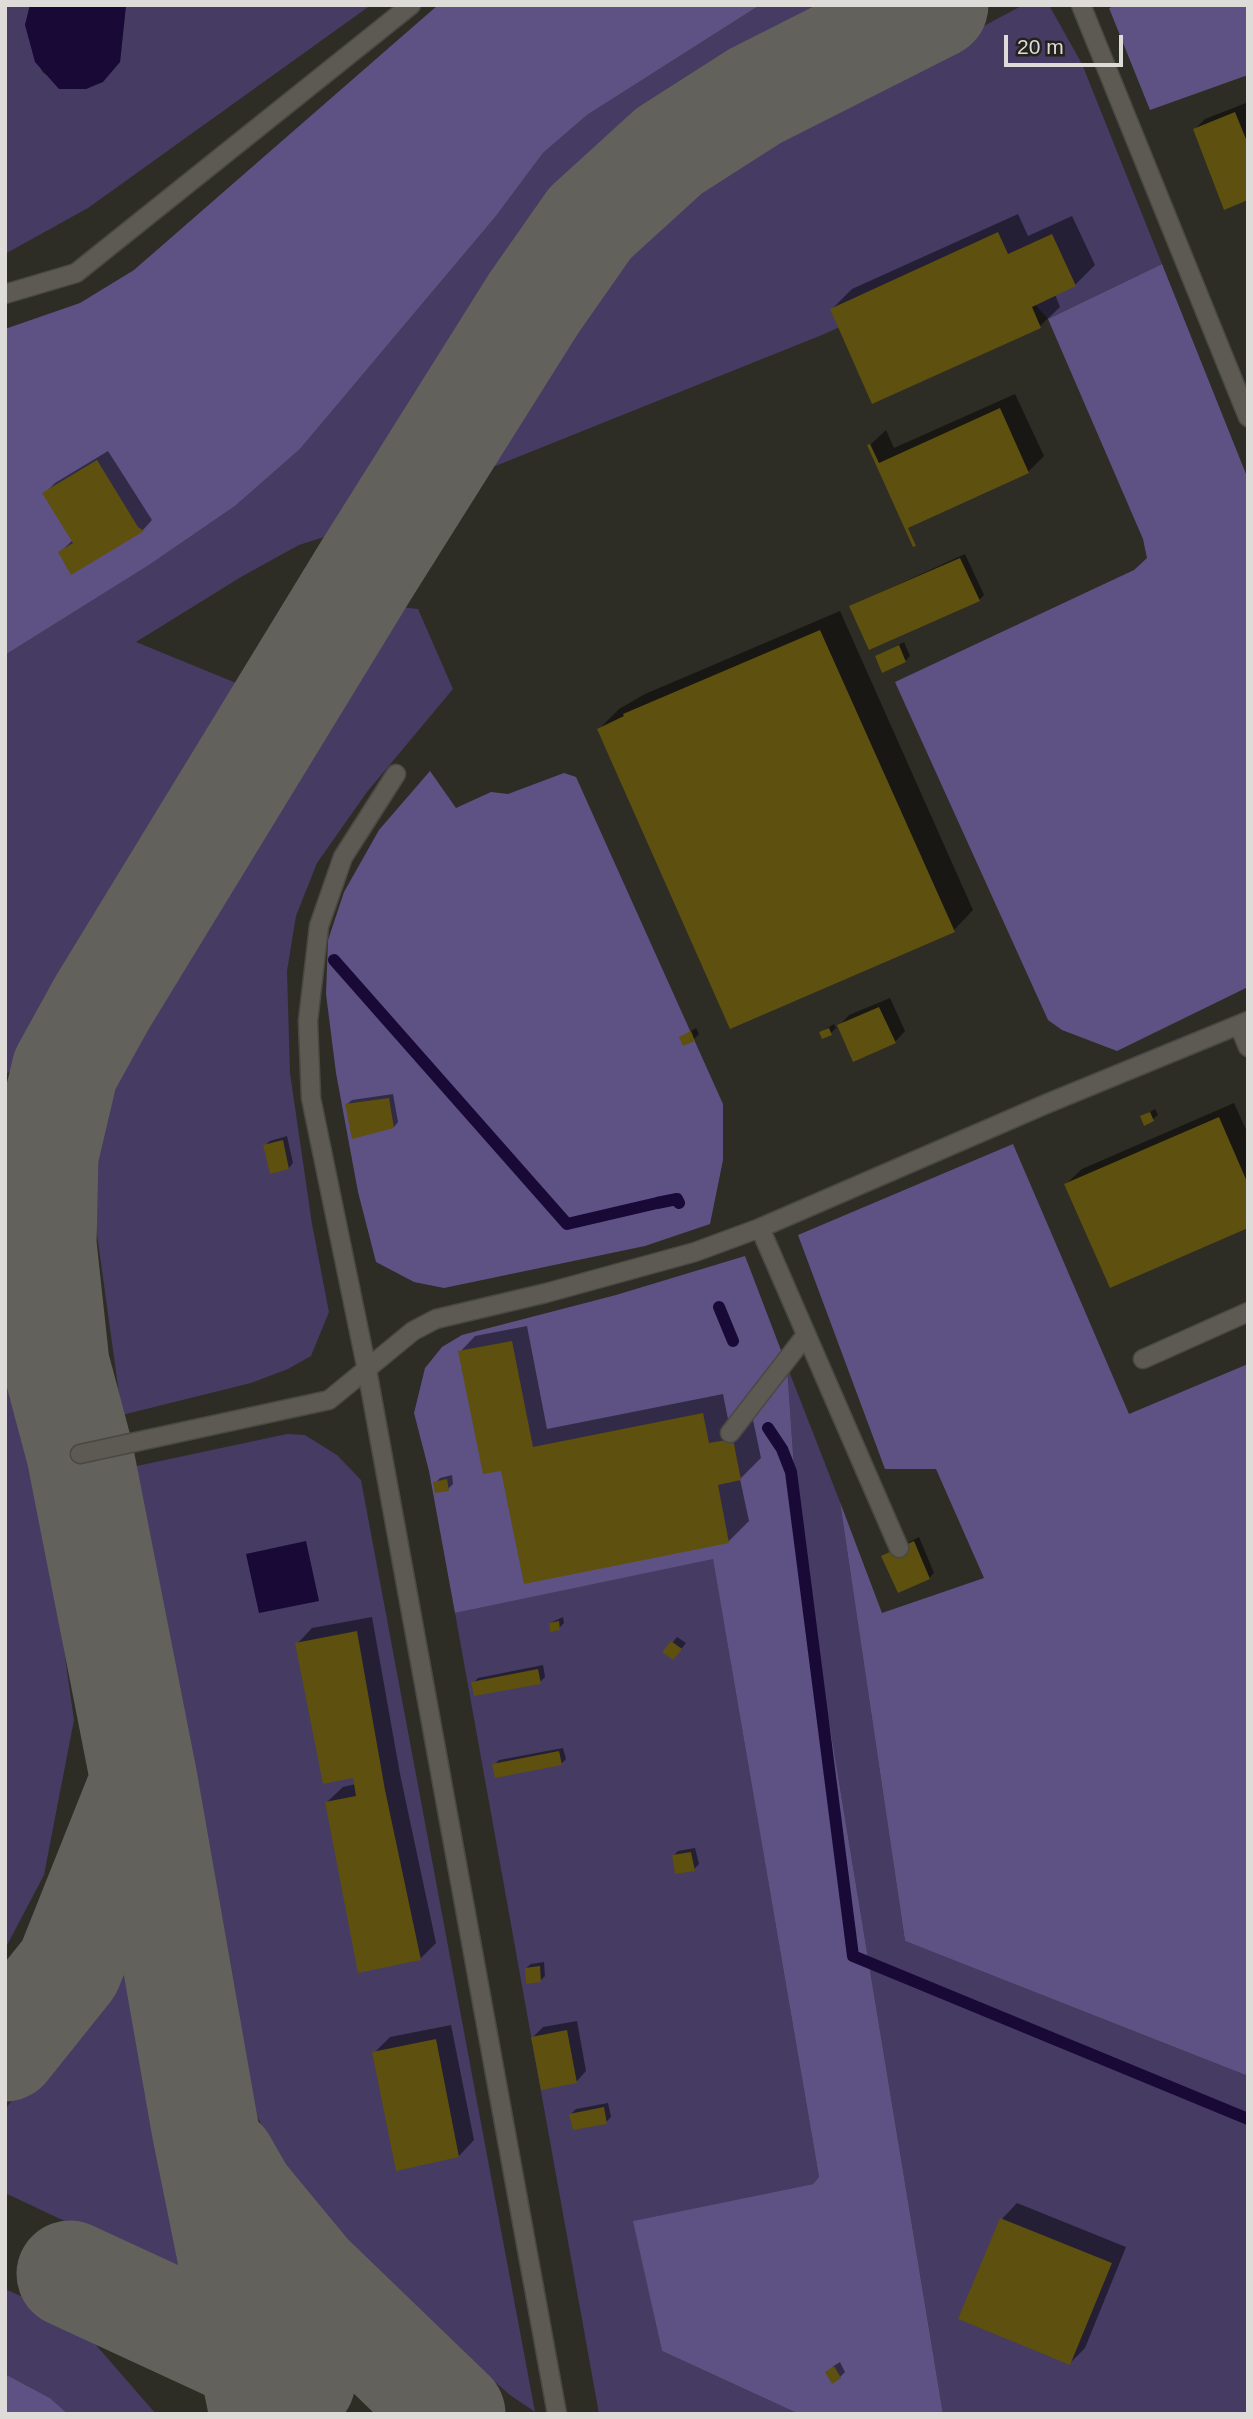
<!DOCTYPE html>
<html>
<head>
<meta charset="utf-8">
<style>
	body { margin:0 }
	#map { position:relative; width:1253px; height:2419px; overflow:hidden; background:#2d2c25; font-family:Helvetica,sans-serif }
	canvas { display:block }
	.frame { position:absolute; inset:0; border:7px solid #dddcd8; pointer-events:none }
	.scale { position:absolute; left:1004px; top:35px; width:119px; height:32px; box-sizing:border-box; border:4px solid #dddcd8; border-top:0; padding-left:9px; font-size:21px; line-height:24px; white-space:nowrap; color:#dddcd8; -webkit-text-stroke:5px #23221c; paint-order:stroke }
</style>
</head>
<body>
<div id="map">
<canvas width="1253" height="2419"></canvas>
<div class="frame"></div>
<div class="scale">20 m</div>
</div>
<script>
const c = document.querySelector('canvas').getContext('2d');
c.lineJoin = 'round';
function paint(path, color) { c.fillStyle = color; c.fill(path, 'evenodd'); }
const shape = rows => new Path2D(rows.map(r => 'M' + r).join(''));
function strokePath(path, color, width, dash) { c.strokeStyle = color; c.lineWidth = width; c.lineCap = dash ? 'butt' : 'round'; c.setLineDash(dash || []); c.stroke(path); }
const green = shape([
	[5,5,30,5,25,25,42,72,52,79,86,89,120,62,126,5,371,5,88,208,5,254],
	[760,5,868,5,659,125,601,167,518,268,343,531,299,545,241,577,136,642,246,687,200,759,63,992,31,1056,5,1075,5,655,149,565,235,506,300,449,496,216,543,153,587,115],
	[1023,5,1049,5,1082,64,1162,264,1048,319,994,258,822,335,473,475,529,377,631,241,732,161],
	[400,607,418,609,453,689,367,792,317,863,296,916,287,971,290,1073,312,1224,329,1312,311,1356,288,1369,251,1383,122,1415,95,1220,95,1155,106,1103,125,1051,269,798,382,613],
	[787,1366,840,1502,905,1941,1248,2076,1248,2414,943,2414,793,1502,795,1482],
	[5,1380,25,1445,58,1607,74,1720,44,1875,5,1949],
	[287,1434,305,1435,337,1455,361,1480,535,2412,510,2395,383,2286,321,2218,277,2159,246,2092,132,1467],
	[713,1558,819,2177,813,2184,634,2221,662,2351,799,2414,599,2414,455,1613],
	[121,1945,187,2272,177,2274,5,2193,5,2109,76,2024],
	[5,2289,48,2308,96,2345,156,2414,68,2414,50,2398,5,2374]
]);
const forest = shape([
	[438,5,760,5,587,115,543,153,496,216,300,449,235,506,149,565,5,655,5,329,80,303,134,270],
	[1117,5,1248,5,1248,75,1150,110,1109,8],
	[1162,264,1248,479,1248,987,1117,1051,1062,1030,1048,1020,895,682,1134,570,1147,558,1143,539,1048,319],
	[430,771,456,808,491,792,508,794,564,773,576,777,723,1104,723,1160,710,1224,645,1246,444,1288,414,1282,376,1262,358,1192,336,1073,326,994,328,940,344,892,379,830],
	[1013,1144,1129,1414,1248,1364,1248,2076,905,1941,840,1502,882,1613,984,1578,936,1469,885,1469,798,1235],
	[745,1256,787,1366,795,1482,793,1502,943,2414,799,2414,662,2351,633,2221,813,2184,819,2177,713,1559,455,1613,429,1471,414,1413,425,1368,442,1347,462,1335,616,1295],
	[5,2374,50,2398,68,2414,5,2414]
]);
const water = shape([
	[30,5,126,5,120,62,103,82,86,89,59,89,35,62,25,25],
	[306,1541,319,1601,259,1613,246,1554]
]);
const shadow = shape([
	[1246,103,1248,109,1248,198,1195,129,1205,119],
	[1018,214,1028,236,1072,216,1095,265,1075,285,1055,294,1060,307,1040,326,832,309,852,289],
	[1015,394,1044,456,1028,472,906,527,869,446,886,430,894,448],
	[108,451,152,520,143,530,72,573,60,552,73,540,45,493,55,483],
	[965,554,984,595,979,600,851,606],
	[840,611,973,910,954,930,599,729,619,709,645,694],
	[904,642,910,656,905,661,877,656],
	[890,998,905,1031,895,1042,839,1026,849,1015],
	[834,1024,836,1028,831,1033,821,1032],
	[696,1028,699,1034,694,1039,681,1037],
	[393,1094,398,1122,394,1127,347,1104,352,1100],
	[1234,1103,1248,1134,1248,1226,1066,1184,1082,1169],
	[1155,1109,1158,1115,1153,1119,1142,1117],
	[287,1136,293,1163,289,1168,265,1145,270,1141],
	[527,1326,547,1429,723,1394,729,1424,753,1420,761,1458,740,1479,749,1521,729,1541,503,1469,460,1352,475,1336],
	[452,1475,453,1484,448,1489,435,1483,440,1478],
	[919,1537,934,1573,929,1578,883,1556],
	[372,1617,400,1774,436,1943,420,1959,327,1802,343,1787,356,1784,297,1644,312,1628],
	[563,1617,564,1623,559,1628,550,1623],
	[677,1637,686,1643,678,1653,665,1652],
	[543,1665,545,1677,540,1682,473,1683,478,1678],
	[563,1748,566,1759,561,1764,494,1765,499,1760],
	[695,1848,699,1864,694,1869,674,1855,678,1851],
	[544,1962,545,1976,540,1981,526,1968,531,1964],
	[577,2021,586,2071,576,2082,533,2037,543,2027],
	[451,2025,474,2140,459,2156,374,2053,390,2037],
	[608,2103,611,2117,606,2122,571,2114,576,2109],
	[1017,2203,1126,2247,1085,2348,1070,2363,1002,2219],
	[840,2362,845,2372,840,2377,832,2367]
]);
const stream = shape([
	[334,960,567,1224,657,1203,677,1199,679,1203],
	[719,1307,733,1341],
	[768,1428,782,1449,791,1472,853,1956,1248,2119]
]);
const taxiway = shape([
	[5,2048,69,1968,144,1780],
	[223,2162,242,2195,309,2276,452,2414],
	[70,2274,302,2381],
	[263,2414,205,2128,144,1780,80,1454,56,1364,43,1244,45,1155,65,1070,102,1003,365,572,534,303,590,223,669,151,755,96,935,5]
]);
const building = shape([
	[1235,112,1248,144,1248,200,1224,210,1193,129],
	[998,232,1008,254,1052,234,1076,286,1032,307,1041,328,872,404,830,309],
	[1000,408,1029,473,908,528,916,546,913,547,867,445,870,444,879,463],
	[97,460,138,527,144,531,71,575,58,552,73,543,42,493],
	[960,558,980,601,869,650,849,606],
	[820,630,955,932,730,1029,597,729,624,716,623,714],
	[899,645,906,662,882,673,875,656],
	[879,1007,896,1043,853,1062,837,1025],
	[829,1028,832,1035,822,1039,819,1032],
	[691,1031,695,1041,683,1046,679,1037],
	[389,1098,394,1128,352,1139,345,1104],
	[1150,1112,1154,1121,1144,1126,1140,1116],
	[1219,1117,1248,1184,1248,1228,1110,1288,1064,1184],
	[283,1140,289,1169,270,1174,263,1145],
	[512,1341,533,1447,703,1413,709,1443,733,1439,741,1480,718,1485,729,1543,524,1584,501,1471,483,1474,458,1351],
	[447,1479,449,1491,435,1493,433,1482],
	[914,1541,930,1579,898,1593,881,1556],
	[559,1621,560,1630,550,1632,549,1623],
	[357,1631,385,1790,421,1960,358,1973,325,1802,356,1796,353,1778,323,1784,295,1643],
	[671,1641,682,1649,673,1660,662,1652],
	[538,1669,541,1684,474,1696,471,1682],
	[559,1751,562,1765,495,1778,492,1764],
	[691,1852,695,1871,675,1874,672,1855],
	[540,1966,541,1982,526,1984,525,1968],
	[567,2030,577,2083,541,2090,531,2037],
	[436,2039,459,2157,396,2171,372,2052],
	[604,2107,607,2124,573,2130,569,2114],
	[1000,2218,1112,2263,1070,2365,958,2319],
	[834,2366,841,2378,832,2384,825,2372]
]);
const lane = shape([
	[1081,5,1248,417],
	[5,294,76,273,411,5],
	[396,774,343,857,319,926,308,1021,311,1098,367,1370,557,2414],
	[1239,1025,1248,1047],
	[760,1228,899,1548],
	[1143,1359,1248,1312],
	[730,1433,806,1335],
	[80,1454,329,1400,413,1331,436,1319,546,1293,695,1252,760,1228,1046,1104,1248,1021]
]);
paint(green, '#453b63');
paint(forest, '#5e5285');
paint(water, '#190936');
paint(shadow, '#0007');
strokePath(stream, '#190936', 12);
strokePath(taxiway, '#62615b', 107);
paint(building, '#5e500e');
strokePath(lane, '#4a4843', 21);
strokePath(lane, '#5c5a53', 18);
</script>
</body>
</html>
